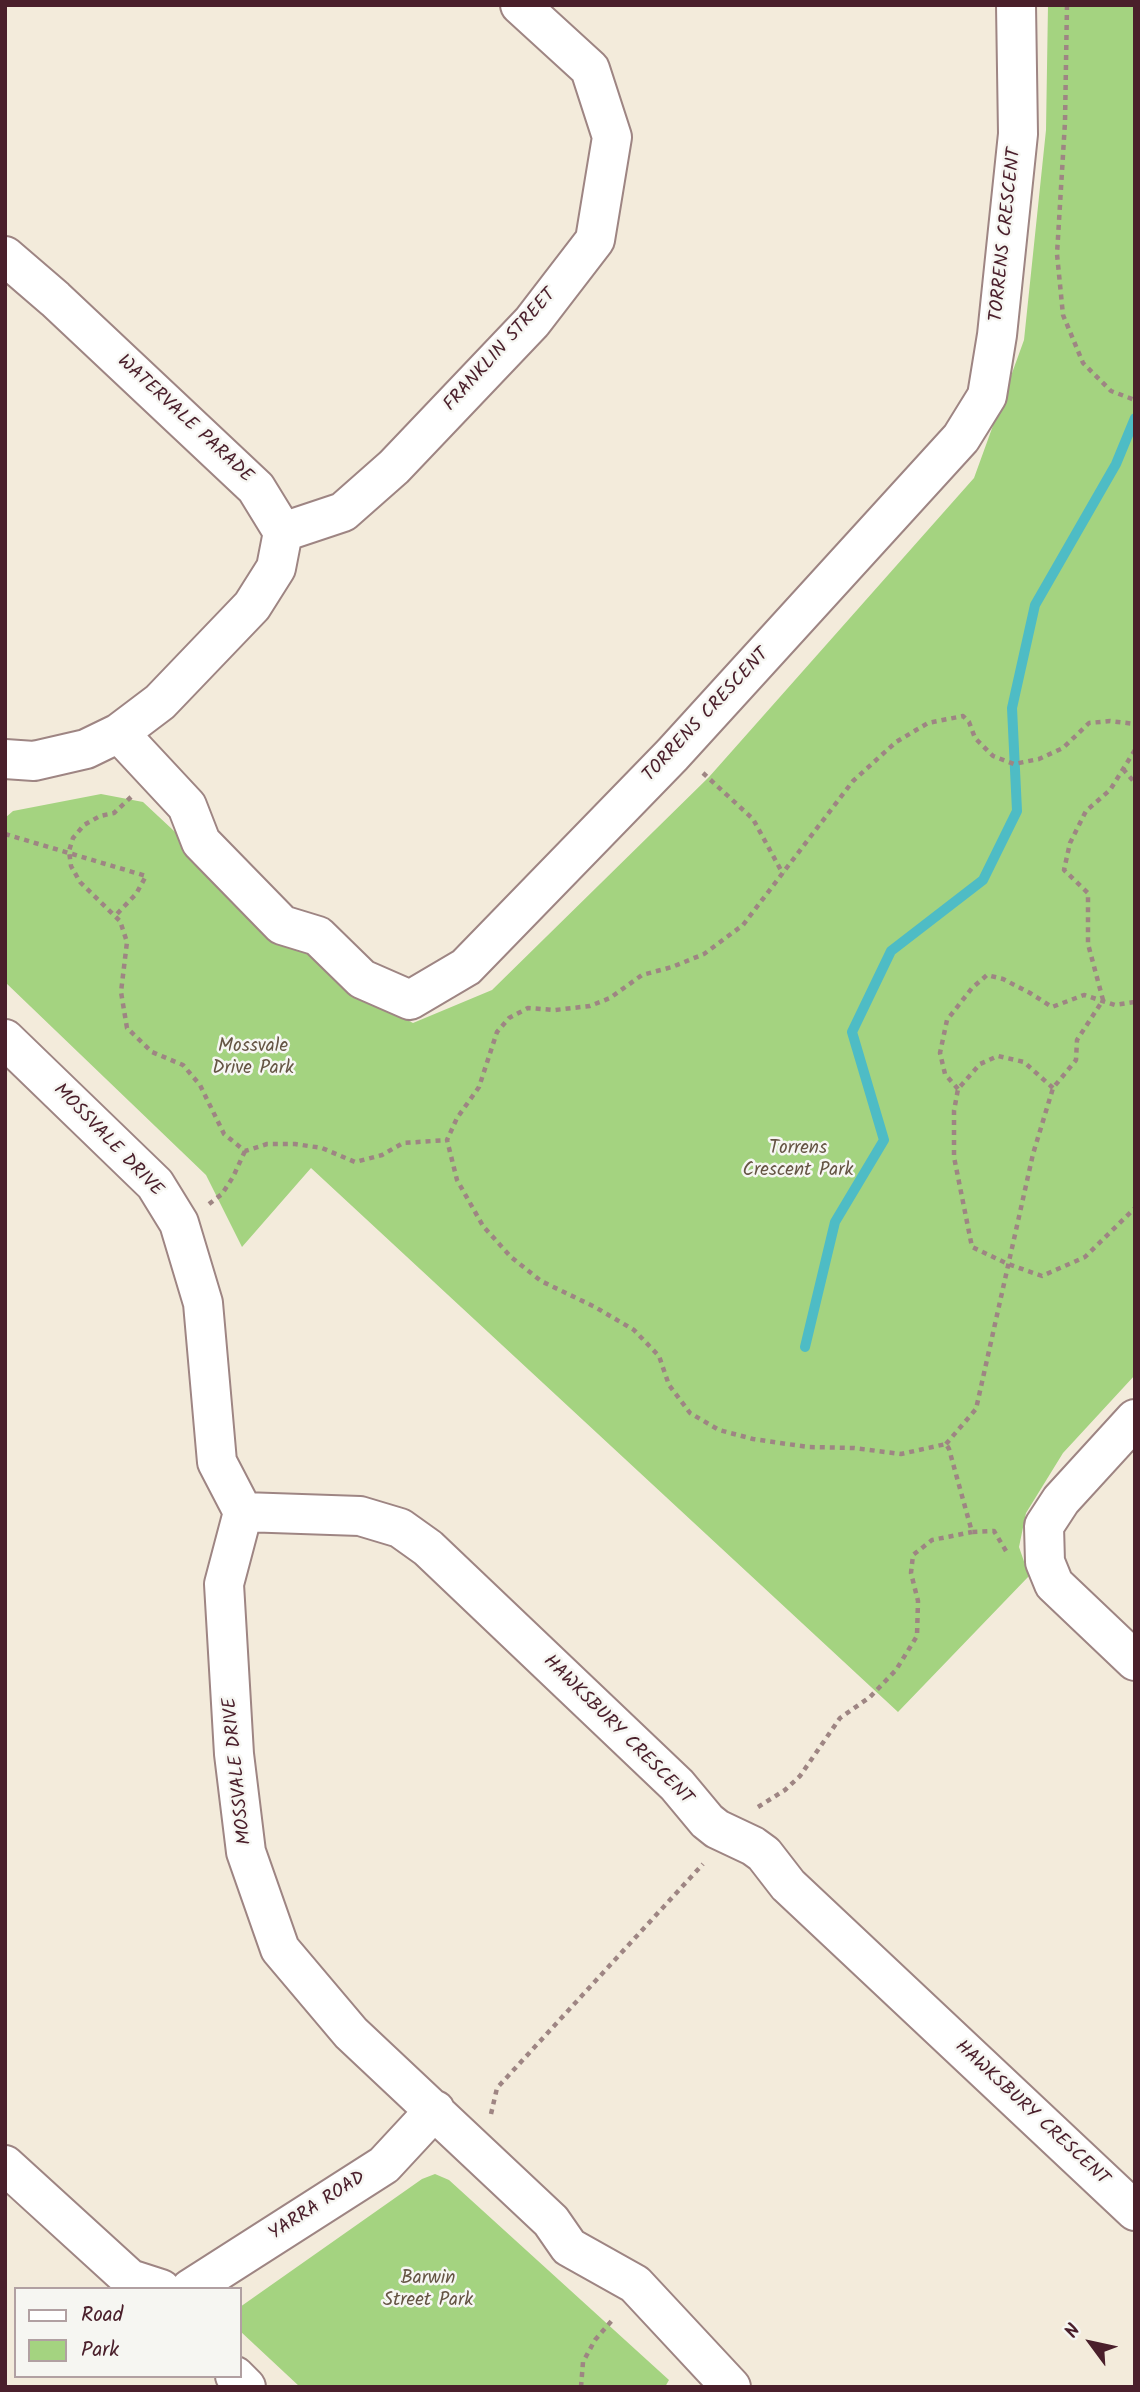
<!DOCTYPE html>
<html>
<head>
<meta charset="utf-8">
<style>
	body { margin:0 }
	#map { position:relative; width:1140px; height:2392px; overflow:hidden; background:#f3ebdb; font-family:Kalam,sans-serif }
	canvas { display:block }
	.frame { position:absolute; inset:0; border:7px solid #4a1f2b; pointer-events:none }
	.legend { position:absolute; left:14px; top:2287px; width:228px; height:91px; box-sizing:border-box; background:#f6f6f2; border:2px solid #b1a0a2; margin:0; padding:9px 12px; list-style:none; font-size:21px; color:#4a1f2b }
	.legend li { display:flex; align-items:center; gap:14px; height:35px }
	.legend b { width:35px; border:2px solid #b1a0a2 }
	.north { position:absolute; left:1056px; top:2308px; width:70px; height:70px; -webkit-text-stroke:5px #f6f6f2; paint-order:stroke; rotate:303deg; font-size:19px; font-weight:700; line-height:28px; text-align:center; color:#4a1f2b }
	.north::after { content:''; display:block; margin:auto; width:24px; height:32px; background:#4a1f2b; clip-path:polygon(50% 0,100% 100%,50% 72%,0 100%) }
</style>
</head>
<body>
<div id="map">
<canvas width="1140" height="2392"></canvas>
<div class="frame"></div>
<ul class="legend">
<li><b style="height:9px;background:#fff"></b>Road</li>
<li><b style="height:19px;background:#a4d380"></b>Park</li>
</ul>
<div class="north">N</div>
</div>
<script>
const c = document.querySelector('canvas').getContext('2d');
c.lineJoin = 'round';
function paint(path, color) { c.fillStyle = color; c.fill(path, 'evenodd'); }
const shape = rows => new Path2D(rows.map(r => 'M' + r).join(''));
function strokePath(path, color, width, dash) { c.strokeStyle = color; c.lineWidth = width; c.lineCap = dash ? 'butt' : 'round'; c.setLineDash(dash || []); c.stroke(path); }
function write(font, color, halo, rows, align = 'center') {
  c.font = font + ' Kalam,sans-serif'; c.lineWidth = 5; c.setLineDash([]); c.textBaseline = 'middle'; c.strokeStyle = halo; c.fillStyle = color; for (const [text, x, y, turn = 0] of rows) {
    c.save(); c.translate(x, y); c.rotate((+turn || 0) * Math.PI / 180); c.textAlign = isNaN(turn) ? turn : align; if (halo) c.strokeText(text, 0, 0); c.fillText(text, 0, 0); c.restore();
  }
}
const green = shape([
	[1048,5,1135,5,1135,1375,1063,1453,1026,1513,1019,1547,1029,1576,898,1712,311,1168,242,1247,206,1175,5,982,5,818,13,811,101,794,143,802,248,900,354,993,413,1023,492,990,709,777,974,478,1024,340,1046,130],
	[435,2174,449,2180,669,2380,665,2387,300,2387,240,2331,240,2307,422,2179]
]);
const stream = shape([
	[805,1347,835,1222,884,1140,852,1032,891,951,983,880,1017,811,1012,708,1035,605,1116,464,1135,418]
]);
const path = shape([
	[1067,5,1065,122,1057,254,1063,315,1083,363,1111,391,1135,400],
	[1123,769,1135,783],
	[703,773,753,819,783,874],
	[131,797,114,813,100,816,84,825,73,838,69,851,71,866,80,882,120,921,127,942,121,992,127,1028,152,1052,183,1065,200,1085,224,1134,245,1151,267,1144,295,1144,322,1148,355,1162,382,1155,403,1143,447,1140],
	[5,834,146,876,136,894,115,916],
	[1053,1088,1024,1062,998,1056,980,1064,958,1089,954,1111,954,1157,972,1247,1008,1264,1042,1276,1085,1257,1135,1208],
	[958,1089,945,1074,940,1053,947,1020,972,988,987,975,1003,979,1030,993,1052,1007,1084,995,1115,1005,1135,1002],
	[209,1204,222,1194,233,1177,245,1151],
	[946,1444,976,1409,1033,1154,1053,1088,1076,1060,1077,1040,1103,1000,1088,944,1088,893,1064,870,1070,843,1086,811,1110,790,1135,750],
	[1006,1551,994,1531,972,1532,949,1449,946,1444,901,1454,854,1448,808,1447,753,1439,719,1430,690,1413,669,1385,659,1356,634,1330,595,1307,541,1281,511,1257,483,1226,457,1180,447,1140,457,1118,479,1087,497,1032,509,1018,528,1008,555,1010,590,1006,610,998,642,975,672,967,704,954,743,925,853,781,896,742,928,723,963,716,969,722,975,738,993,756,1014,764,1039,759,1063,748,1089,723,1110,721,1135,724],
	[758,1807,785,1790,800,1776,840,1718,870,1697,896,1670,917,1636,918,1601,911,1573,913,1555,932,1540,972,1532],
	[491,2114,497,2088,703,1864],
	[581,2387,583,2362,595,2340,614,2318]
]);
const minor = shape([
	[5,256,55,299,256,488,283,532,276,568,252,606,160,702,119,733,86,749,34,761,5,759],
	[283,532,343,512,394,467,532,322,595,240,612,137,590,69,520,5],
	[119,733,187,806,201,842,282,925,318,936,362,979,410,1000,466,967,672,755,961,438,987,396,997,335,1018,134,1016,5],
	[5,1039,155,1184,179,1223,203,1303,217,1462,243,1512,224,1584,234,1754,246,1852,280,1949,351,2033,551,2221,569,2247,635,2284,731,2387],
	[1135,1419,1061,1500,1044,1526,1045,1562,1054,1584,1135,1661],
	[243,1512,360,1516,400,1528,428,1548,677,1785,707,1821,717,1829,753,1846,764,1854,788,1885,1135,2211],
	[5,2165,130,2279,161,2289],
	[190,2289,384,2165,435,2110],
	[235,2376,246,2387]
]);
const streetNames = [
	["TORRENS CRESCENT",1007,235,-84],
	["FRANKLIN STREET",501,351,-48],
	["WATERVALE PARADE",184,420,43],
	["TORRENS CRESCENT",707,716,-47],
	["MOSSVALE DRIVE",107,1141,46],
	["HAWKSBURY CRESCENT",617,1731,45],
	["MOSSVALE DRIVE",239,1771,-96],
	["HAWKSBURY CRESCENT",1031,2114,43],
	["YARRA ROAD",318,2207,-33]
];
const parkNames = [
	["Mossvale",253,1048],
	["Drive Park",253,1070],
	["Torrens",798,1150],
	["Crescent Park",798,1172],
	["Barwin",428,2280],
	["Street Park",428,2302]
];
paint(green, '#a4d380');
strokePath(stream, '#4ebcc5', 10);
strokePath(minor, '#9e8583', 42);
strokePath(path, '#9e8583', 4.5, [5, 5]);
strokePath(minor, '#fff', 38);
write('19px', '#4a1f2b', '#f6f6f2', streetNames);
write('19px', '#655544', '#f6f6f2', parkNames);
</script>
</body>
</html>
